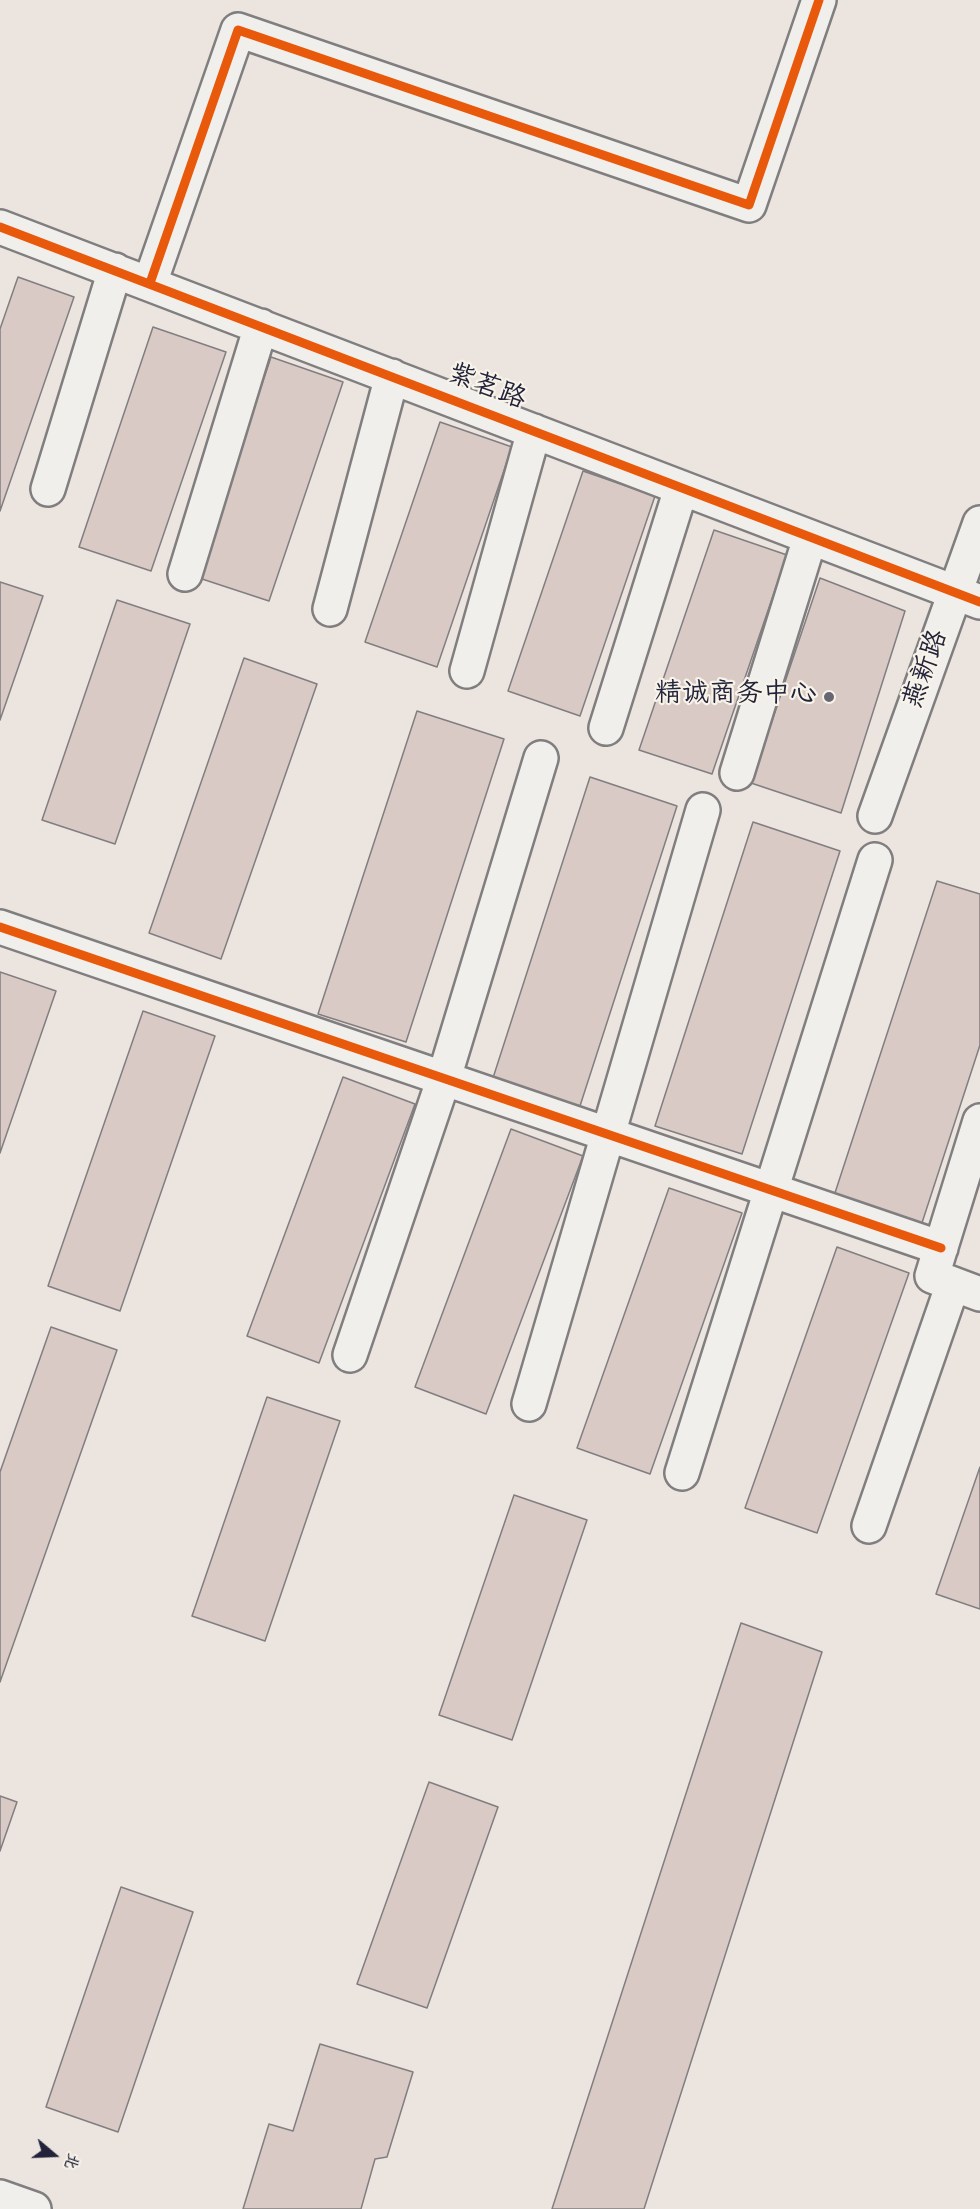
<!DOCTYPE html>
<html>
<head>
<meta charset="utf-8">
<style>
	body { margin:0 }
	#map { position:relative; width:980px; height:2209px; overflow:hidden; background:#ece4df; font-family:"Indie Flower","LXGW WenKai TC",sans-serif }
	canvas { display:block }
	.north { position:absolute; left:24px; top:2125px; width:60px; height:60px; -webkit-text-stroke:4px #f7f3e8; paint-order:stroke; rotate:109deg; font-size:16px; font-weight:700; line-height:24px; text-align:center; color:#22223b }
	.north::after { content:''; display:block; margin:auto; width:21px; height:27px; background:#22223b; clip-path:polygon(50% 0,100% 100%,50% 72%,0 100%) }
</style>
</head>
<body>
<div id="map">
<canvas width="980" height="2209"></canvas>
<div class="north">北</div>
</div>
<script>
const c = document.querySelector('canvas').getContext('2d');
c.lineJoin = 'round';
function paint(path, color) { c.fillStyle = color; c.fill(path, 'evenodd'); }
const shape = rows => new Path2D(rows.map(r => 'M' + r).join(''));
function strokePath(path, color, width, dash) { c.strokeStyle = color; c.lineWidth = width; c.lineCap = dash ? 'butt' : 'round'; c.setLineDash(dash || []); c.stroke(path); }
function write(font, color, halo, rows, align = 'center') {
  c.font = font + ' "Indie Flower","LXGW WenKai TC",sans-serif'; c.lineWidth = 4.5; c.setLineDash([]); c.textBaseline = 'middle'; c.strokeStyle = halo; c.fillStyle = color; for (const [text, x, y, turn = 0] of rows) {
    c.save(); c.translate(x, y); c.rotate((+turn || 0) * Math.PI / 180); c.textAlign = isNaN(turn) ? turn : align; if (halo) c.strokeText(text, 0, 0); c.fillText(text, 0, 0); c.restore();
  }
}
const building = shape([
	[18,277,74,297,0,511,0,329,18,277],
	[153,327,226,352,151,571,79,547,153,327],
	[271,357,343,382,269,601,196,577,271,357],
	[440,422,512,447,437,667,365,642,440,422],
	[583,471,655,496,580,716,508,691,583,471],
	[714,530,787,555,712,774,639,750,714,530],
	[820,578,905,611,841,813,751,783,820,578],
	[0,582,43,596,0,720,0,582],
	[117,600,190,624,115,844,42,820,117,600],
	[244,658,317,684,221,959,149,933,244,658],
	[417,711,504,739,406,1042,318,1014,417,711],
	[590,777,677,806,579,1109,492,1081,590,777],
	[753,822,840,851,742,1154,655,1126,753,822],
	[937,881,980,894,980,1045,919,1232,832,1202,937,881],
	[0,972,56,991,0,1153,0,972],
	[143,1011,215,1036,120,1311,48,1286,143,1011],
	[343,1077,415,1104,319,1363,247,1336,343,1077],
	[511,1129,583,1156,486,1414,415,1387,511,1129],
	[669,1188,742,1213,650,1474,577,1448,669,1188],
	[837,1247,909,1273,817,1533,745,1508,837,1247],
	[51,1327,117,1350,0,1682,0,1472,51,1327],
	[267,1397,340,1421,265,1641,192,1616,267,1397],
	[980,1467,980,1609,936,1594,980,1467],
	[514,1495,587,1520,512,1740,439,1715,514,1495],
	[741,1623,822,1652,644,2209,552,2209,741,1623],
	[429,1782,498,1807,427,2008,357,1984,429,1782],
	[0,1796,17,1802,0,1851,0,1796],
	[121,1887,193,1912,118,2132,46,2107,121,1887],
	[320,2044,413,2072,387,2157,375,2159,361,2209,243,2209,269,2124,293,2131,320,2044]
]);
const minor = shape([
	[0,227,980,602],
	[150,283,238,30,749,205,819,0],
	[48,489,115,270],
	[185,574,261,326],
	[330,609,392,376],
	[467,671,534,431],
	[606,728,681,489],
	[737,773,810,538],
	[875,816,980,523],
	[0,927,941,1248],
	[980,1121,932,1276,980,1294],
	[350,1355,444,1078,541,758],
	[529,1404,703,810],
	[682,1473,875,860],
	[869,1526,953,1284,932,1276],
	[0,2197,34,2209]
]);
const cycleway = shape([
	[0,227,980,602],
	[150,283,238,30,749,205,819,0],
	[0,927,941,1248]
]);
const markers = [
	[829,697,6,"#696674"]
];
const streetNames = [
	["紫茗路",486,389,21],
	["燕新路",928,670,-70]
];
const poiNames = [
	["精诚商务中心",817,697]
];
paint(building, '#d9cac6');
strokePath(building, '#817e80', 1.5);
strokePath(minor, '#817e80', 38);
strokePath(minor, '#f1efeb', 33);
strokePath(cycleway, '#e8590c', 9);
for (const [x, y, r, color] of markers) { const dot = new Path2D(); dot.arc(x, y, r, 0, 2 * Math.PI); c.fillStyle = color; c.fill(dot); strokePath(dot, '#f7f3e8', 2); }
write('27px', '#22223b', '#f7f3e8', streetNames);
write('27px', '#22223b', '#f7f3e8', poiNames, 'right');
</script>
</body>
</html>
